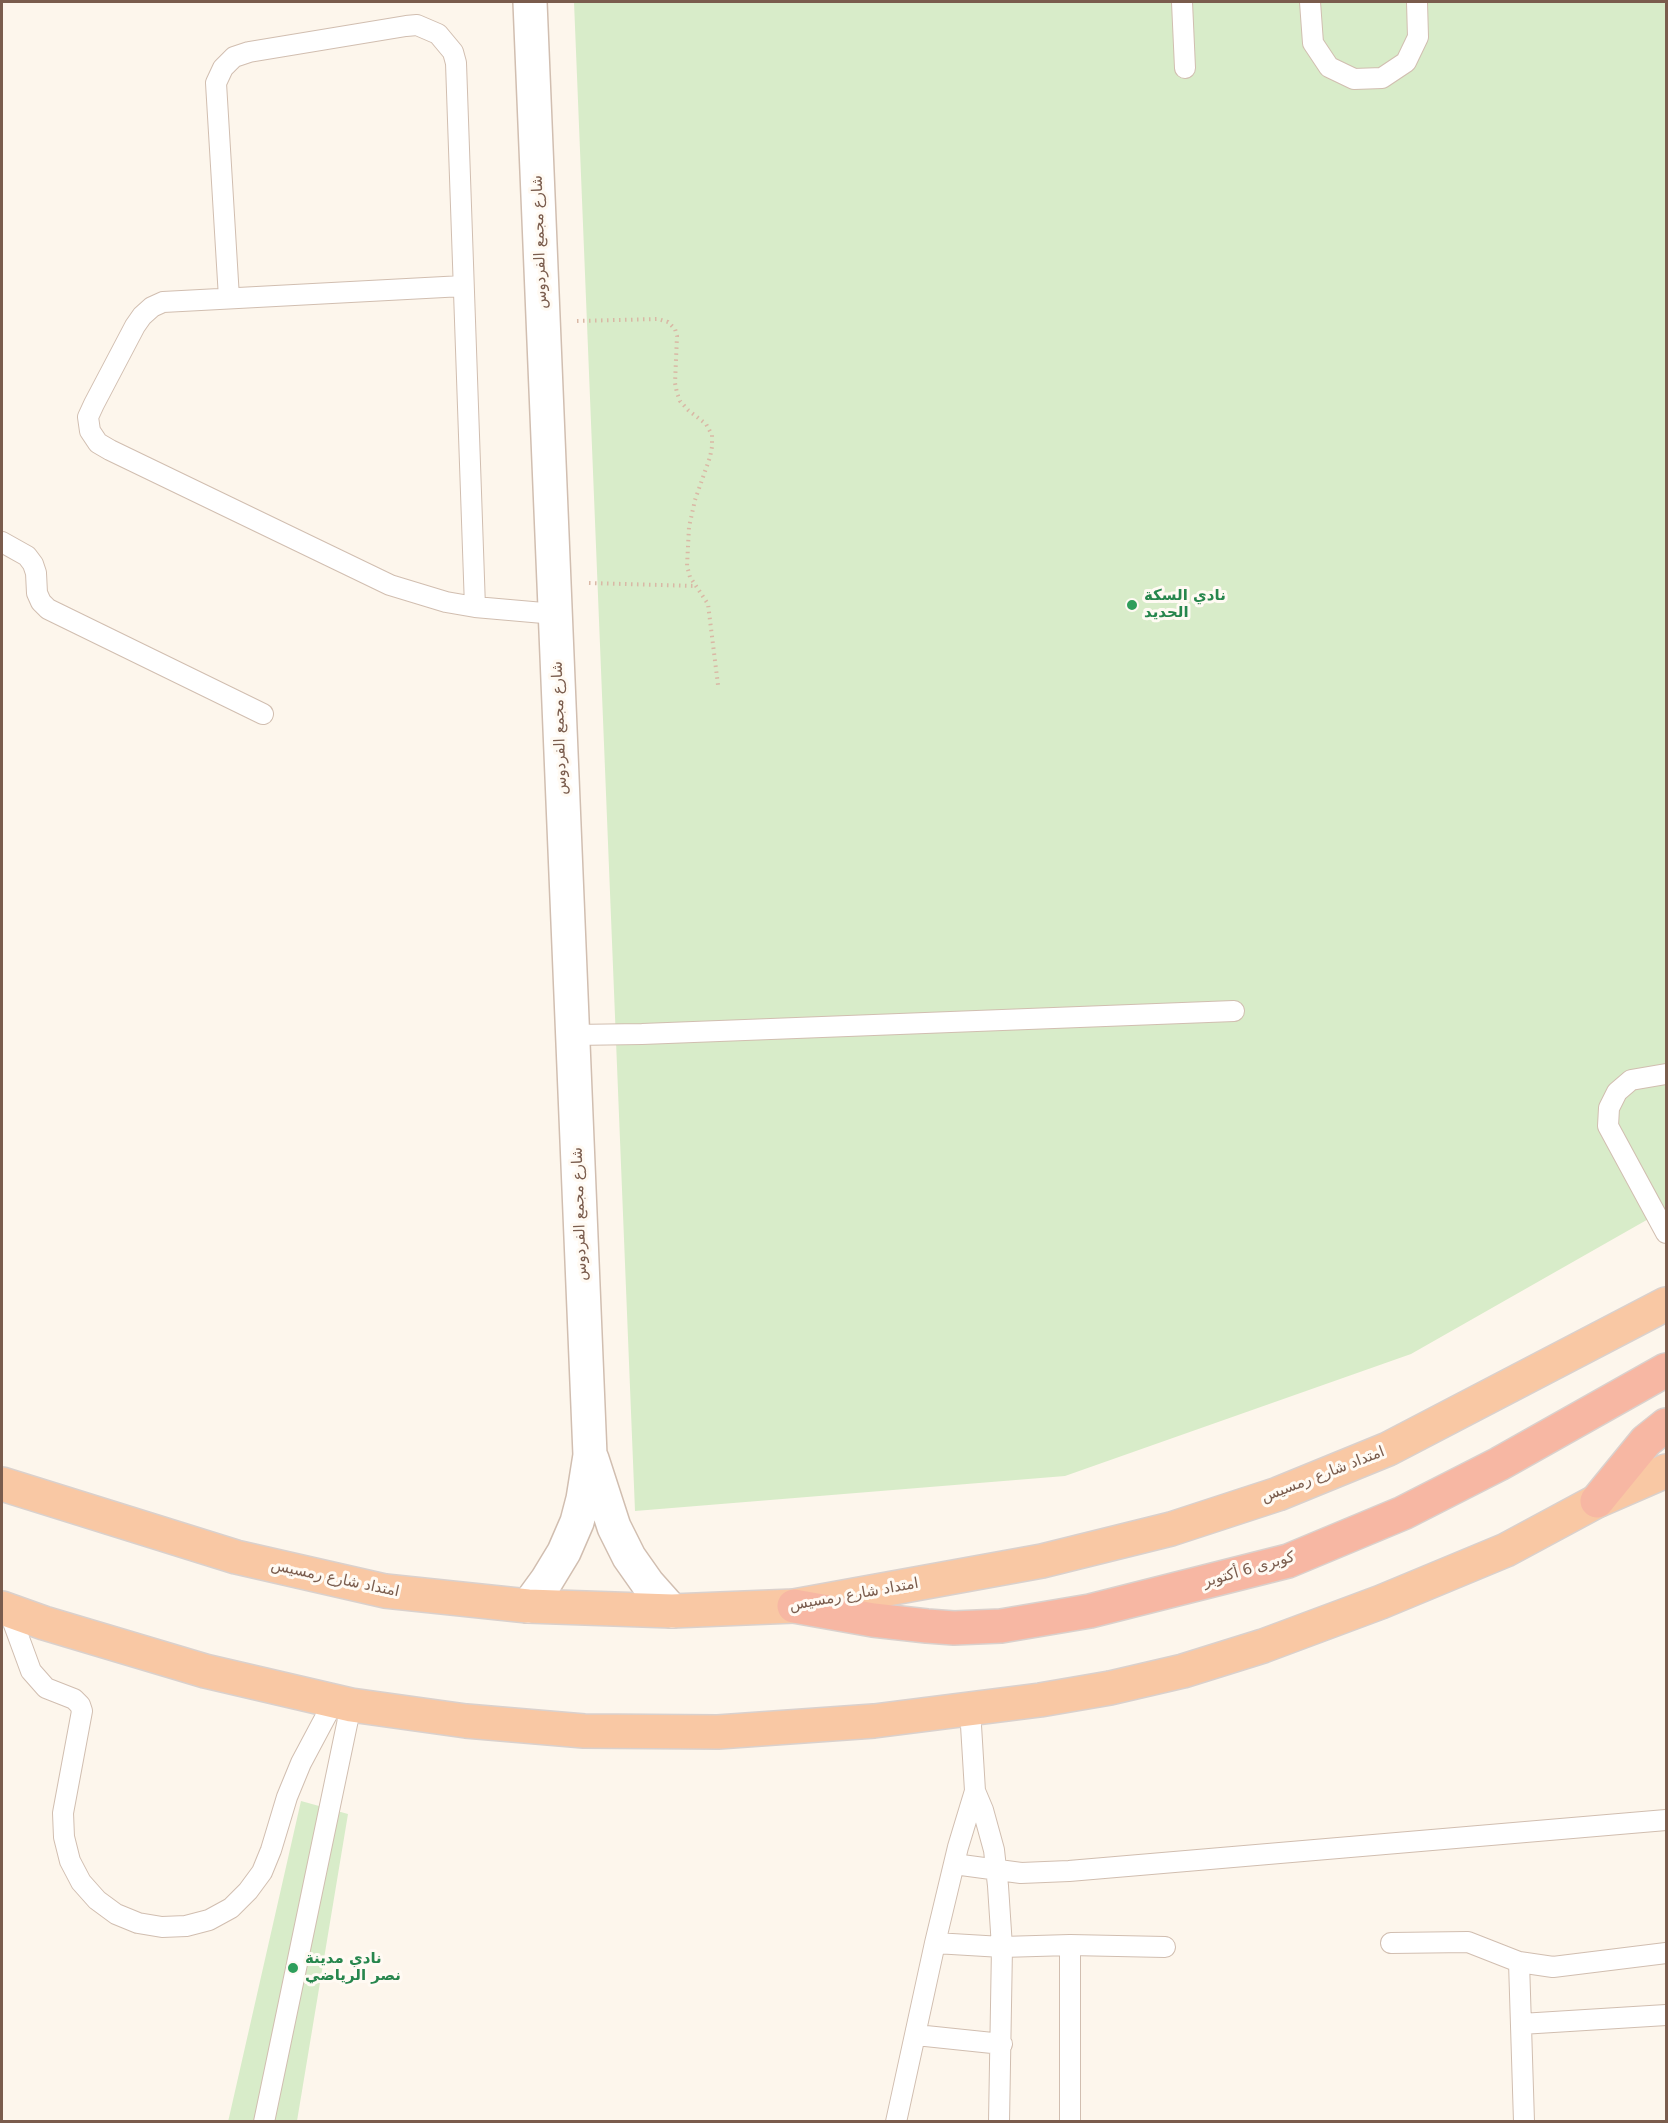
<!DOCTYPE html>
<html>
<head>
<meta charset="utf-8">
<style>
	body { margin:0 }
	#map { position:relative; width:1668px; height:2123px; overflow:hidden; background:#fdf6ec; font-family:"DejaVu Sans",sans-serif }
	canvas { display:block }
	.frame { position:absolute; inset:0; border:3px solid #7a5c4d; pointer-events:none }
</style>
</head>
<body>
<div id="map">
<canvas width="1668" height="2123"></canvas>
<div class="frame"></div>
</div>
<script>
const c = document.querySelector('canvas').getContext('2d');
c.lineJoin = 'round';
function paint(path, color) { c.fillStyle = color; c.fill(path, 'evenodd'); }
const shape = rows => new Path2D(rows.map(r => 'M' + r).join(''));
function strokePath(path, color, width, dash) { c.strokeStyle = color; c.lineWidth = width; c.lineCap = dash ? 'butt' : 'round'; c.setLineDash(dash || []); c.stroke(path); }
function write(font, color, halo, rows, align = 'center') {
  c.font = font + ' "DejaVu Sans","Noto Sans Arabic",sans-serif'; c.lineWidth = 6; c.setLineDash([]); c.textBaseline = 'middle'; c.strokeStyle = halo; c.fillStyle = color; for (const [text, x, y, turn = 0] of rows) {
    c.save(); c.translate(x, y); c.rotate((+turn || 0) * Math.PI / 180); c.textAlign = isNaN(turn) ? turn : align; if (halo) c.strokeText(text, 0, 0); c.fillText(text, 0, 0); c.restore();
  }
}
const green = shape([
	[574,2,1666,2,1666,1209,1411,1354,1065,1476,635,1511],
	[301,1801,348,1814,297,2121,228,2122]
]);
const path = shape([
	[577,321,658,319,668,322,675,329,677,336,675,383,677,393,680,401,688,410,706,424,712,435,712,447,710,457,695,500,689,527,687,566,690,577,708,604,718,685],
	[589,583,696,586]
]);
const service = shape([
	[1182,2,1185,68],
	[1310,2,1313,43,1329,67,1354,79,1382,78,1406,62,1418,37,1417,2],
	[463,286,163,302,152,307,142,316,135,326,94,404,88,417,90,431,98,443,110,450,390,585,446,602,475,607,555,614],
	[229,298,216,83,223,68,234,57,249,52,406,26,417,25,438,34,453,52,456,63,475,607],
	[2,542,27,556,33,564,36,573,37,593,41,602,48,609,263,714],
	[573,1035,642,1034,1234,1011],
	[1666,1074,1631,1080,1617,1092,1609,1108,1608,1126,1666,1233],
	[9,1611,31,1671,46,1688,74,1699,80,1705,82,1711,63,1813,64,1837,70,1861,81,1882,97,1900,116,1914,138,1923,162,1927,186,1926,209,1920,231,1908,248,1891,262,1872,271,1850,287,1797,301,1763,334,1701],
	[970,1709,975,1791,983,1810,994,1850,998,1886,1002,1947,999,2122],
	[954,1864,1021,1873,1069,1871,1666,1820],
	[935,1943,1002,1947,1070,1945,1165,1947],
	[1391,1943,1468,1942,1519,1962,1553,1967,1666,1953],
	[1519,1962,1524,2122],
	[1521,2024,1666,2015],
	[916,2035,1002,2044],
	[264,2122,351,1705],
	[896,2122,935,1943,958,1847,975,1791],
	[1070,2122,1070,1945]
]);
const minor = shape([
	[592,1459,614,1527,629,1557,648,1584,672,1611],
	[528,1606,547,1580,564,1552,577,1522,583,1499,590,1455,530,2]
]);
const trunk = shape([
	[2,1484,236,1557,385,1591,528,1606,672,1611,794,1606,1042,1561,1171,1529,1278,1494,1388,1449,1666,1304],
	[2,1608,44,1623,205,1671,351,1705,466,1721,584,1731,718,1732,874,1721,1040,1700,1110,1688,1183,1671,1263,1646,1381,1602,1506,1550,1597,1501,1666,1471]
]);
const motorway = shape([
	[1597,1501,1646,1441,1666,1425],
	[794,1606,873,1620,927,1626,954,1628,1001,1626,1090,1611,1288,1561,1403,1513,1499,1464,1666,1370]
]);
const markers = [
	[1132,605,6,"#2e9e5b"],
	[293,1968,6,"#2e9e5b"]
];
const streetNames = [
	["شارع مجمع الفردوس",540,242,-92],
	["شارع مجمع الفردوس",560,728,-92],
	["شارع مجمع الفردوس",580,1214,-92],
	["امتداد شارع رمسيس",1323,1475,-21],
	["كوبرى 6 أكتوبر",1249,1570,-16],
	["امتداد شارع رمسيس",335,1579,12],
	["امتداد شارع رمسيس",854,1595,-10]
];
const leisureNames = [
	["نادي السكة",1144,596],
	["الحديد",1144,613],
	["نادي مدينة",305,1959],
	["نصر الرياضي",305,1976]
];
paint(green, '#d8ecc9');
strokePath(service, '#d1beb0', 22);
strokePath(minor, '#d1beb0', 36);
strokePath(trunk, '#dad1cd', 36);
strokePath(motorway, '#dad1cd', 36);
strokePath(path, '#d9b8a5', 4, [1.5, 4.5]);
strokePath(service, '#fff', 20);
strokePath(minor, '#fff', 33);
strokePath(trunk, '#f9c8a4', 33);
strokePath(motorway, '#f7b7a3', 33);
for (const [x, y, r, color] of markers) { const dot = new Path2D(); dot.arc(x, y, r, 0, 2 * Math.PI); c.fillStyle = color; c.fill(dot); strokePath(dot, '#fffaf3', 2); }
write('15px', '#7a5c4d', '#fffaf3', streetNames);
write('bold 15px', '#27864d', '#fffaf3', leisureNames, 'left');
</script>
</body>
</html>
